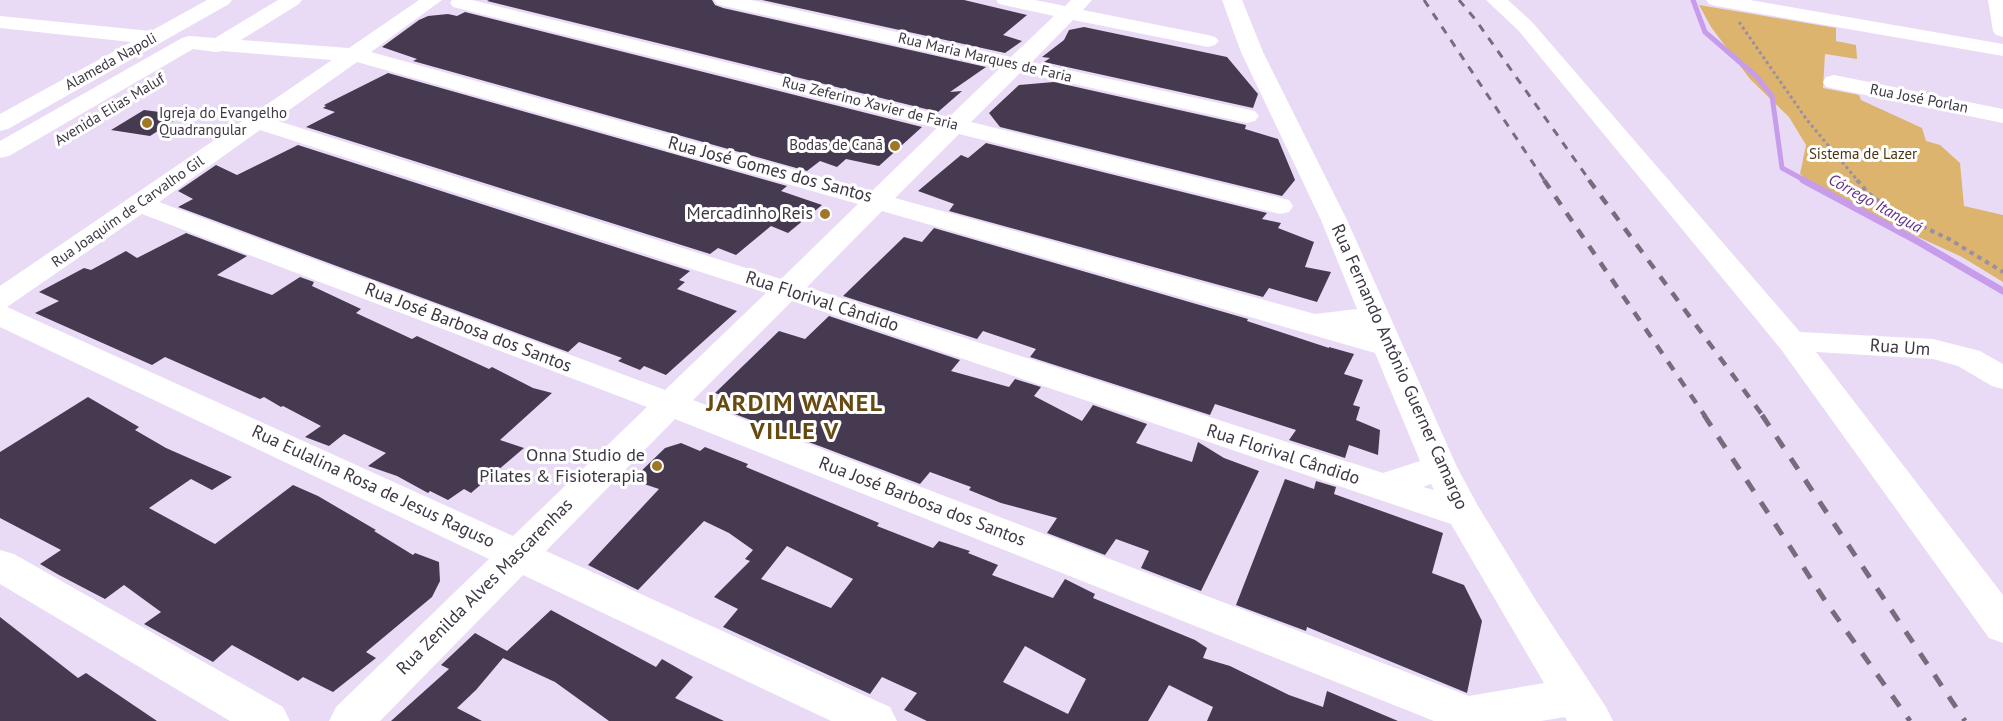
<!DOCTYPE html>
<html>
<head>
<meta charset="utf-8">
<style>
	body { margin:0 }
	canvas { display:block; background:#e9daf6 }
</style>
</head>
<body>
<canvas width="2003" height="721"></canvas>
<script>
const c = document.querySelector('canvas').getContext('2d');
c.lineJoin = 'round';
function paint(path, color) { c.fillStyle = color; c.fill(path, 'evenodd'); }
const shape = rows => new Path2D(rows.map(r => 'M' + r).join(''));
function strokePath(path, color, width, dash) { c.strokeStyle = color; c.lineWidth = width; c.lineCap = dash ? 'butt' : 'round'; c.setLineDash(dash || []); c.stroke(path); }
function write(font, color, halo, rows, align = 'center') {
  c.font = font + ' "PT Sans",sans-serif'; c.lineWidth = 6; c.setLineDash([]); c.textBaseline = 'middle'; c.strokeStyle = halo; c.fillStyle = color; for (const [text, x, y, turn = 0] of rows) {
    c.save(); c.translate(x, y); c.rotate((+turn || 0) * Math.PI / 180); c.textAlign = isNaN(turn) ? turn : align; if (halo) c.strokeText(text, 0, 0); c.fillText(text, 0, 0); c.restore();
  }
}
const green = shape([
	[1699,5,1836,28,1836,41,1856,45,1857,59,1825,54,1823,88,1859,95,1861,100,1922,128,1926,141,1940,145,1960,163,1964,206,2003,215,2003,282,1962,257,1829,196,1800,174,1806,145,1789,117,1750,79,1711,27]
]);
const streamFar1 = shape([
	[1693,0,1705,32,1757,77,1772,96,1782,168,1806,181]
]);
const stream = shape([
	[1803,180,1917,241,2003,291]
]);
const building = shape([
	[489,0,712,0,715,5,723,8,986,67,950,92,962,91,938,112,487,1],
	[762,0,964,0,1027,15,1003,35,1022,41,1005,53],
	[465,12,922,127,879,166,846,159,837,167,820,161,807,171,413,61,417,59,382,47,419,20,428,16,448,14,457,16],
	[1084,27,1227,57,1258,94,1253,108,1044,62,1050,58,1042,57,1064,40,1069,30],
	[388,73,787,186,781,191,822,205,788,233,771,226,736,255,718,248,710,254,306,127,335,112,323,108,326,106,324,105],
	[1054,82,1246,125,1245,129,1278,139,1295,180,1282,196,1000,127,989,113,1019,85],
	[144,110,183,115,150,136,111,130],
	[986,143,1267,213,1262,219,1281,223,1278,228,1314,242,1305,267,1331,272,1317,302,1269,288,1263,297,949,211,954,204,918,191,961,155,968,158],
	[298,145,690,271,679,280,685,282,677,289,737,311,666,375,644,366,640,370,618,361,622,358,579,342,568,352,178,207,193,199,178,191,216,165,237,175],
	[934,228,1248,319,1247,321,1329,348,1329,347,1354,354,1344,374,1363,380,1353,405,1360,407,1356,420,1380,430,1378,455,1349,445,1345,458,1289,440,1296,430,1215,404,1210,415,1030,357,1036,349,983,331,977,339,843,296,904,237,922,242],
	[186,233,247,256,217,275,272,295,300,277,314,282,312,286,361,309,356,313,412,339,417,336,489,369,492,367,533,388,552,393,500,440,524,448,471,493,464,489,448,500,430,491,428,493,397,476,368,466,386,453,344,434,329,446,305,437,321,426,283,406,281,407,264,397,260,399,165,357,152,365,35,313,59,301,39,292,84,268,91,270,126,251,137,258],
	[829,316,960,360,951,371,1009,387,1015,379,1041,387,1034,396,1082,421,1093,405,1147,424,1136,443,1192,462,1198,442,1224,458,1259,471,1201,591,1141,568,1149,551,1116,539,1105,555,1047,533,1057,518,1001,503,969,490,971,487,930,472,920,484,732,413,743,402,715,393,779,331,805,339],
	[88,397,139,427,135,430,166,448,232,477,212,490,191,479,149,508,215,544,293,485,318,496,376,530,374,531,413,555,415,553,439,562,440,581,432,597,366,652,376,658,333,692,303,677,298,681,232,645,213,662,144,624,161,612,124,585,105,599,59,575,40,564,61,550,0,518,0,452],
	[681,443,700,451,705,447,748,464,746,467,879,523,877,526,933,548,939,541,970,551,968,553,998,565,992,575,1053,598,1065,579,1095,594,1093,598,1195,640,1207,648,1203,658,1230,666,1289,695,1323,707,1327,691,1398,721,1207,721,1213,707,1169,685,1148,721,927,721,904,710,917,693,882,677,870,694,723,627,738,609,714,597,750,561,745,559,753,550,729,533,704,521,638,590,588,565,659,489,632,480,665,448],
	[787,546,853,579,831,608,761,579],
	[1025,646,1086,679,1068,714,1003,682],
	[1285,479,1314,489,1316,481,1336,487,1334,494,1443,533,1432,573,1464,585,1482,621,1467,693,1307,627,1306,631,1236,605],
	[551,610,656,667,662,659,693,677,675,698,724,721,609,721,555,682,503,658,476,690,457,708,482,721,391,721,449,669,441,665,475,633,507,651],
	[0,617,78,678,86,673,157,721,0,721]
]);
const pathFar1 = shape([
	[1739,22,1807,120,1858,181]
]);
const path = shape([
	[1857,180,1868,193,1894,213,1949,239,2003,272]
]);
const minor = shape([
	[207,0,232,0,229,4,8,129,0,131,0,114,131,42,0,28,0,16,151,31,207,0],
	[278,0,302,0,299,4,241,40,349,48,419,0,442,0,371,52,872,191,937,128,453,7,450,3,452,0,472,0,949,117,1000,68,724,6,717,4,714,0,751,0,1011,57,1054,16,999,4,996,0,1035,0,1065,6,1071,0,1092,0,1083,10,1208,35,1215,37,1219,41,1215,45,1208,47,1073,20,1032,62,1255,111,1259,116,1255,121,1247,123,1021,72,971,122,1289,200,1293,206,1289,212,1280,214,959,134,895,198,1315,314,1357,309,1321,220,1241,52,1222,0,1242,0,1263,52,1347,220,1457,467,1478,506,1537,602,1606,707,1613,721,1567,721,1565,717,1541,721,1434,721,675,419,546,551,890,707,897,721,831,721,523,575,380,721,329,721,336,707,489,559,0,327,0,286,332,60,222,51,216,52,193,49,9,156,0,158,0,141,182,38,189,36,215,38,278,0],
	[357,62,858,204,781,279,275,120,357,62],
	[260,130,766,293,665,390,159,202,260,130],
	[882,211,1375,353,1420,461,1383,473,807,287,882,211],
	[142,214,647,407,513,536,7,307,142,214],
	[792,301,1451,524,1544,683,1469,696,693,400,792,301],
	[1431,484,1434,490,1423,487,1431,484],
	[1486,0,1508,0,1532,22,1800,332,1933,339,1980,351,2003,364,2003,389,1992,386,1958,366,1933,359,1816,352,2003,595,2003,643,1989,638,1780,348,1518,30,1486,0],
	[1706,0,1750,0,2003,44,2003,56,1716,6,1709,4,1706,0],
	[1988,0,2003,0,2003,37,1996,35,1993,31,1988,0],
	[1834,75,2003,109,2003,123,1826,87,1823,82,1826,77,1834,75],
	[0,550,14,554,283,707,290,721,230,721,0,584,0,550]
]);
const railFar2 = shape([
	[1424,0,1545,181],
	[1459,0,1475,19,1590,181]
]);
const railFar1 = shape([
	[1544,180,1705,416],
	[1589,180,1763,416]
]);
const rail = shape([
	[1704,415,1828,605,1910,721],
	[1762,415,1965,721]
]);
const markers = [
	[147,123,6,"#a07726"],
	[895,146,6,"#a07726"],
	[825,214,6,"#a07726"],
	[657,466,6,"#a07726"]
];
const farStreetnames = [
	["Rua Maria Marques de Faria",985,58,13],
	["Alameda Napoli",111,62,-29],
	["Rua José Porlan",1919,99,11],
	["Rua Zeferino Xavier de Faria",870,104,14],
	["Avenida Elias Maluf",110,110,-31],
	["Rua Joaquim de Carvalho Gil",128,212,-35]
];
const farPoinames = [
	["Igreja do Evangelho",159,114],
	["Quadrangular",159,131],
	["Bodas de Canã",883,146,"right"]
];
const farParknames = [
	["Sistema de Lazer",1863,155]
];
const farWaternames = [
	["Córrego Itanguá",1875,204,29]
];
const streetNames = [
	["Rua José Gomes dos Santos",770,170,15],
	["Rua Florival Cândido",822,302,18],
	["Rua José Barbosa dos Santos",468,328,21],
	["Rua Um",1900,348,4],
	["Rua Fernando Antônio Guerner Camargo",1399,367,66],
	["Rua Florival Cândido",1283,455,18],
	["Rua Eulalina Rosa de Jesus Raguso",373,487,25],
	["Rua José Barbosa dos Santos",922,502,21],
	["Rua Zenilda Alves Mascarenhas",485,587,-45]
];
const poiNames = [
	["Mercadinho Reis",813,214],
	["Onna Studio de",645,456],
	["Pilates & Fisioterapia",645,477]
];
const districtNames = [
	["JARDIM WANEL",795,404],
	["VILLE V",795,432]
];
paint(green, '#dcb46e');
strokePath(streamFar1, '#c79ceb', 5);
strokePath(stream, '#c79ceb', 7);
paint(building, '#463a51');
strokePath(pathFar1, '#9a8fa3', 3, [3, 3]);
strokePath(path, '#9a8fa3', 4, [4.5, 4.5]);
paint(minor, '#fff');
strokePath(railFar2, '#756c7c', 3, [8, 8]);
strokePath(railFar1, '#756c7c', 4.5, [10, 10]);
strokePath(rail, '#756c7c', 5, [13, 13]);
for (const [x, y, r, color] of markers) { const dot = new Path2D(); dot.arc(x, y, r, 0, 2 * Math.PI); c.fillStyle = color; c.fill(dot); strokePath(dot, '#fff', 2); }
write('15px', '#3e3843', '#fff', farStreetnames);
write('15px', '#3e3843', '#fff', farPoinames, 'left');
write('15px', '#49350f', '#fff', farParknames);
write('italic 16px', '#642e89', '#fff', farWaternames);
write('18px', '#3e3843', '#fff', streetNames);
write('18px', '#3e3843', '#fff', poiNames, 'right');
c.letterSpacing = '1.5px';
write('bold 24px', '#674a12', '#fff', districtNames);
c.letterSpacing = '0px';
</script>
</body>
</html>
